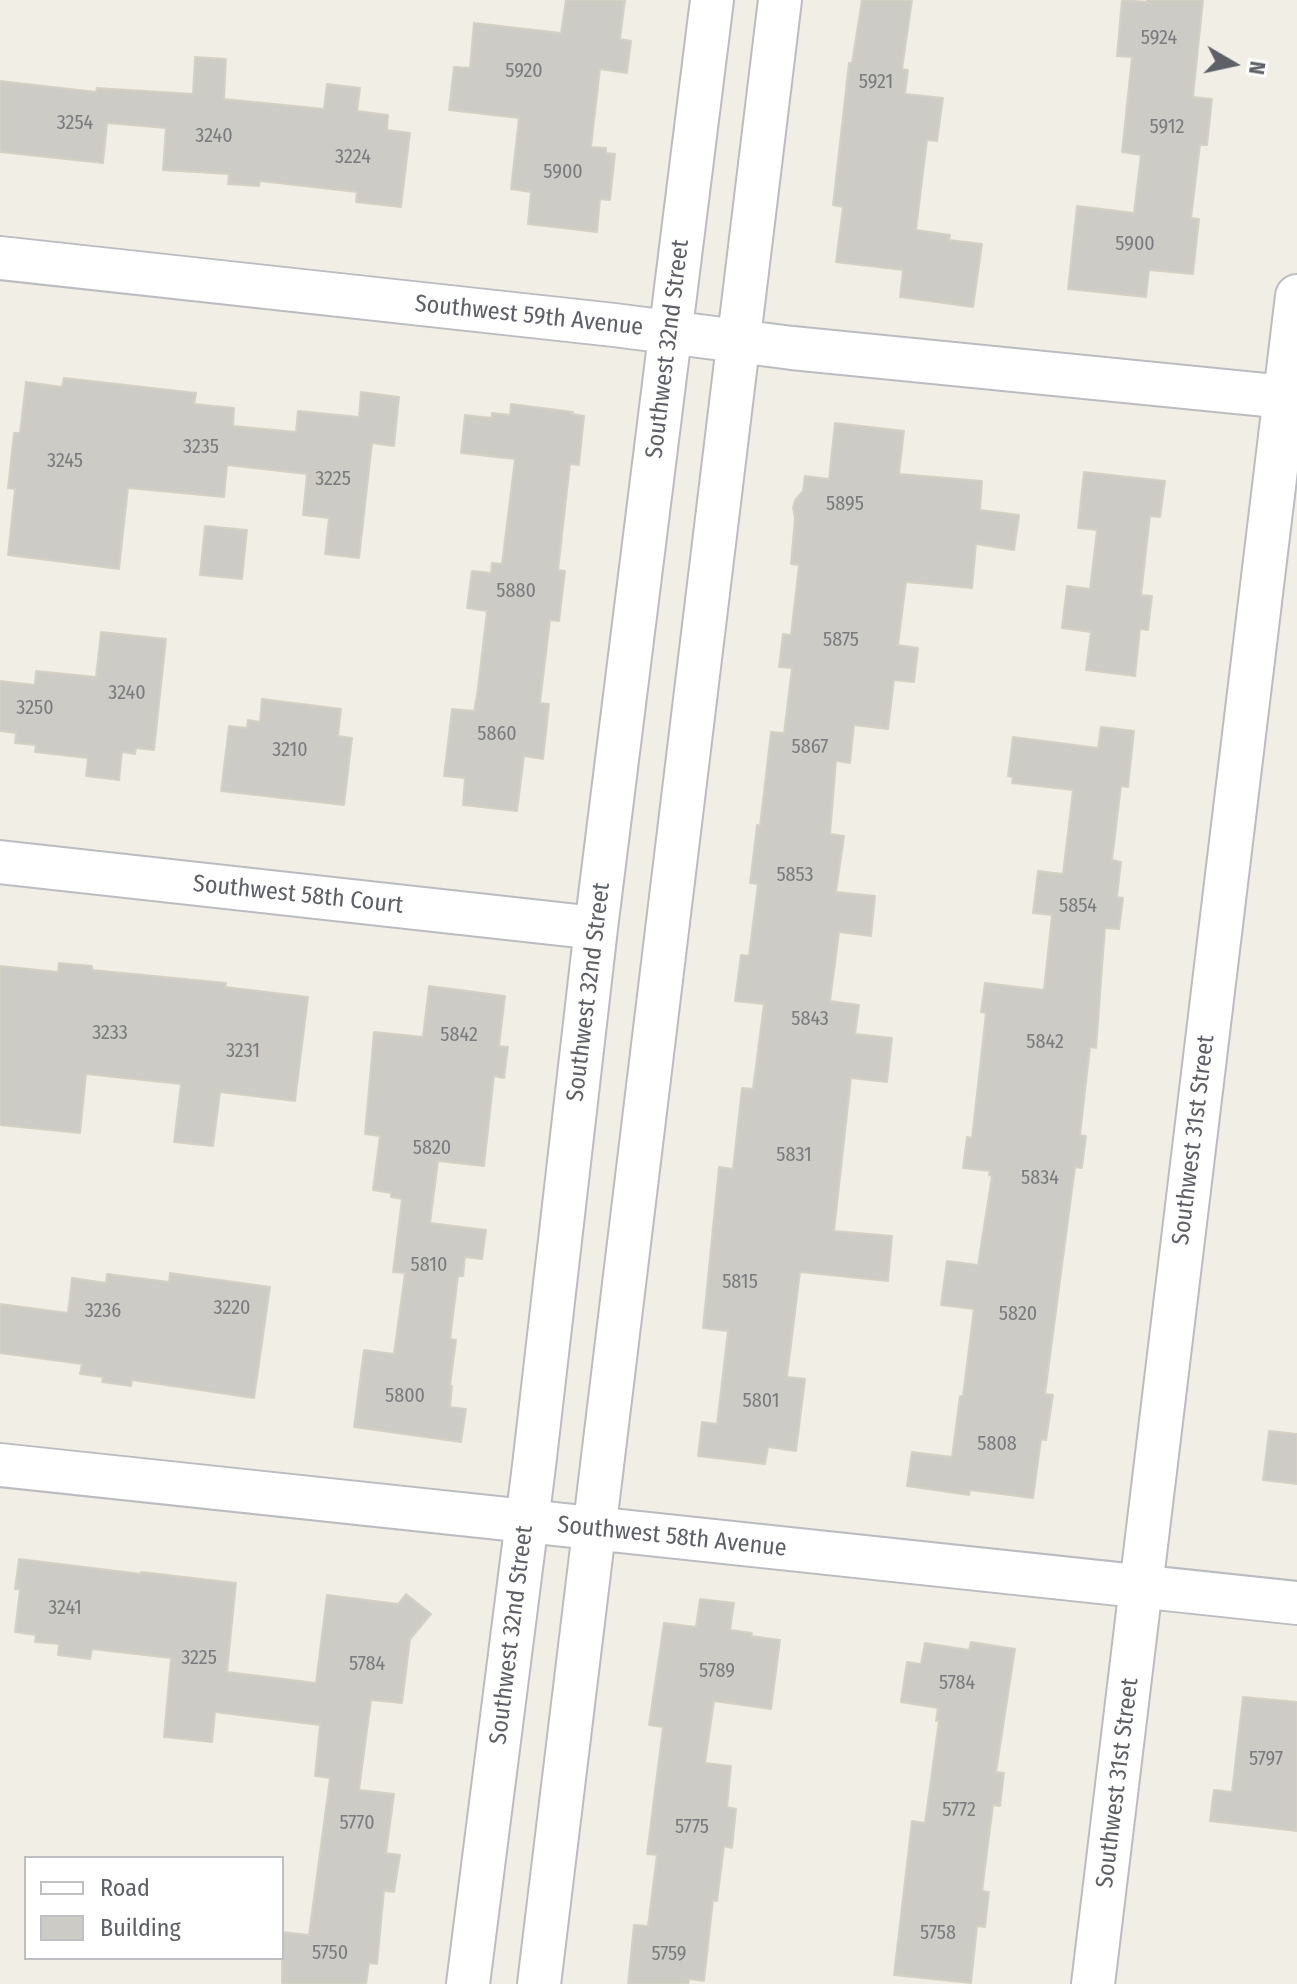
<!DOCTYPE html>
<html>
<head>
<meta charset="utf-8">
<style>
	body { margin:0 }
	#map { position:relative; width:1297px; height:1984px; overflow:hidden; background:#f0eee5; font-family:"Fira Sans Condensed",sans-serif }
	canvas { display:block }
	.legend { position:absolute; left:24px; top:1856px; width:260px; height:104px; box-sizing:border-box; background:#fff; border:2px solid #bebfc2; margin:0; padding:10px 14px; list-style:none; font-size:24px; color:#5d6066 }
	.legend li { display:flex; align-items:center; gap:16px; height:40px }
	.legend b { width:40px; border:2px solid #bebfc2 }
	.north { position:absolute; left:1193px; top:24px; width:80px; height:80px; -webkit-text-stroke:6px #fff; paint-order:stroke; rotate:99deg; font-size:22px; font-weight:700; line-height:32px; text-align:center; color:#5d6066 }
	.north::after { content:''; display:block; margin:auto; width:28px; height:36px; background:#5d6066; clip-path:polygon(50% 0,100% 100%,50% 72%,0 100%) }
</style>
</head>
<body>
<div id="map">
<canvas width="1297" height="1984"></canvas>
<ul class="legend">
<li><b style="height:10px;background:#fff"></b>Road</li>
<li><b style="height:22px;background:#cccbc5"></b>Building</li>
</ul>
<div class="north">N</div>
</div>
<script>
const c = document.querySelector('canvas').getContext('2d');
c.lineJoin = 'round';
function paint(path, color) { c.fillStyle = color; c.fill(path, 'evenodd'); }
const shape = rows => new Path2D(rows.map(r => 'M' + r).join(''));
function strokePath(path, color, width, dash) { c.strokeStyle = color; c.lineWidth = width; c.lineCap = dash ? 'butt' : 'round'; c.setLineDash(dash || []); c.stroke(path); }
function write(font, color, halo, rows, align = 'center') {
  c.font = font + ' "Fira Sans Condensed",sans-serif'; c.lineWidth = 6; c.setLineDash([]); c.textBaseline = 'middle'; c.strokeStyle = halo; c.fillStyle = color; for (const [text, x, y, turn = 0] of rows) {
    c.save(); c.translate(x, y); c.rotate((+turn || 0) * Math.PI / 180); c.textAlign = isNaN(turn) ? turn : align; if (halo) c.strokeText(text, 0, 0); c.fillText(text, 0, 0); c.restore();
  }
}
const building = shape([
	[566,0,625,0,620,39,631,41,627,73,600,69,591,147,606,148,606,153,615,154,610,200,600,199,597,232,528,224,531,192,511,189,519,118,449,110,454,67,470,68,474,23,561,33,566,0],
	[862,0,912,0,902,69,908,70,905,94,943,98,937,141,927,140,916,230,950,235,949,240,982,244,973,307,900,297,903,270,836,262,843,207,833,205,849,63,852,63,862,0],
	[1122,0,1147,2,1147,0,1203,0,1193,97,1212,99,1207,145,1200,145,1191,218,1199,219,1193,274,1149,270,1146,297,1068,289,1077,206,1134,213,1141,155,1122,152,1132,57,1117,56,1122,0],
	[195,57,226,59,224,99,324,109,327,84,360,88,357,111,388,115,387,130,410,133,401,207,356,202,357,192,260,181,259,186,228,184,229,174,163,170,166,128,107,123,103,163,0,152,0,81,96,92,97,88,193,94,195,57],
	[64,378,196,393,194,404,234,408,233,426,296,432,298,411,359,417,361,392,399,397,394,446,372,443,359,558,325,554,329,518,303,515,307,474,227,465,224,497,128,488,119,569,8,555,15,489,8,488,14,433,20,433,26,382,62,387,64,378],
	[511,404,573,412,572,414,584,416,579,465,570,464,558,570,565,571,559,621,550,620,540,703,549,704,543,759,524,756,517,811,463,805,465,778,444,776,452,709,474,711,477,696,487,611,467,608,472,571,491,573,492,563,502,564,515,459,461,453,465,415,492,418,492,413,510,415,511,404],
	[835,423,904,431,899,474,982,481,980,510,1019,515,1014,550,976,544,972,588,906,582,898,645,918,648,914,682,894,680,888,729,854,725,850,763,836,761,830,834,844,836,836,892,875,896,871,936,839,932,830,1001,859,1005,855,1034,892,1038,887,1082,851,1078,834,1231,892,1236,888,1281,800,1272,787,1377,805,1379,796,1451,768,1447,765,1464,698,1456,702,1422,717,1424,728,1331,703,1328,719,1167,733,1169,742,1088,753,1089,764,1004,735,1001,741,955,749,956,758,884,750,883,757,825,760,826,771,732,784,733,792,668,779,667,783,634,791,635,799,565,791,564,795,518,793,508,795,500,803,491,805,476,829,479,835,423],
	[1084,472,1165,481,1160,517,1150,516,1141,595,1152,596,1148,630,1140,629,1135,676,1086,670,1091,632,1062,628,1067,586,1090,589,1097,530,1078,528,1084,472],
	[205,526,247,530,242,579,200,575,205,526],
	[101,632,166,639,154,750,136,748,135,754,122,752,119,780,86,776,88,758,35,752,36,745,15,743,16,733,0,731,0,681,35,685,36,671,96,677,101,632],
	[262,699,341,709,338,736,352,738,344,805,221,791,229,726,247,728,248,720,260,722,262,699],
	[1101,727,1134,731,1128,787,1121,786,1112,860,1121,862,1117,897,1123,898,1119,929,1105,928,1096,1048,1090,1047,1080,1135,1086,1136,1082,1168,1075,1167,1045,1394,1053,1395,1046,1440,1041,1439,1033,1498,970,1490,969,1495,907,1486,912,1452,952,1457,960,1396,963,1396,974,1309,941,1305,947,1261,978,1265,992,1176,989,1175,990,1171,963,1168,967,1137,972,1138,986,1013,981,1012,985,983,1044,990,1052,915,1033,913,1038,871,1063,874,1073,790,1012,783,1013,777,1008,776,1013,737,1098,748,1101,727],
	[59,963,92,966,92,970,226,983,225,987,308,997,295,1101,220,1092,213,1146,174,1142,181,1084,86,1074,80,1133,0,1125,0,966,58,972,59,963],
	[429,986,505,996,499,1046,508,1047,504,1078,494,1076,484,1166,438,1161,430,1223,486,1230,482,1259,465,1257,463,1276,458,1276,450,1339,456,1340,450,1385,452,1386,450,1407,466,1409,461,1442,354,1427,364,1350,394,1354,405,1273,393,1272,402,1199,391,1197,391,1193,373,1190,380,1136,365,1134,374,1032,423,1037,429,986],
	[170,1273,270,1287,254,1398,132,1380,131,1386,102,1382,103,1377,80,1374,82,1364,0,1353,0,1304,68,1313,72,1278,106,1283,107,1274,169,1282,170,1273],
	[1269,1431,1297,1434,1297,1484,1263,1480,1269,1431],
	[19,1559,141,1574,141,1572,236,1583,227,1672,316,1683,327,1595,398,1604,406,1594,431,1614,410,1639,402,1703,371,1700,359,1790,394,1794,386,1853,400,1855,394,1892,384,1891,377,1964,369,1963,366,1984,282,1984,282,1932,309,1935,330,1778,315,1776,320,1725,215,1712,212,1742,164,1737,171,1658,92,1649,90,1659,58,1655,59,1644,35,1642,36,1635,15,1632,20,1589,15,1589,19,1559],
	[700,1599,734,1603,730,1630,752,1633,751,1636,780,1640,771,1709,714,1701,705,1763,731,1766,727,1807,736,1809,732,1848,724,1846,717,1901,713,1900,704,1981,689,1979,688,1984,628,1984,634,1925,648,1926,657,1855,647,1854,663,1727,649,1725,664,1623,696,1627,700,1599],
	[971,1642,1015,1649,996,1772,1004,1773,1000,1806,993,1805,982,1891,989,1892,985,1927,977,1926,971,1983,894,1975,912,1821,925,1823,939,1721,936,1721,938,1708,901,1702,907,1662,921,1664,925,1643,969,1650,971,1642],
	[1243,1697,1297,1702,1297,1831,1210,1821,1214,1790,1232,1792,1243,1697]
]);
const minor = shape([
	[0,258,614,325,792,348,1297,398],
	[0,862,596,928],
	[0,1465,1297,1603],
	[468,1984,534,1466,596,928,712,0],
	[539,1984,780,0],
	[1093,1984,1297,296]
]);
const numberNames = [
	["5924",1159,38],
	["5920",524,71],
	["5921",876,82],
	["3254",75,123],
	["5912",1167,127],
	["3240",214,136],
	["3224",353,157],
	["5900",563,172],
	["5900",1135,244],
	["3235",201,447],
	["3245",65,461],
	["3225",333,479],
	["5895",845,504],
	["5880",516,591],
	["5875",841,640],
	["3240",127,693],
	["3250",35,708],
	["5860",497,734],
	["5867",810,747],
	["3210",290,750],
	["5853",795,875],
	["5854",1078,906],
	["5843",810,1019],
	["3233",110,1033],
	["5842",459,1035],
	["5842",1045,1042],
	["3231",243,1051],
	["5820",432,1148],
	["5831",794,1155],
	["5834",1040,1178],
	["5810",429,1265],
	["5815",740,1282],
	["3220",232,1308],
	["3236",103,1311],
	["5820",1018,1314],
	["5800",405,1396],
	["5801",761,1401],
	["5808",997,1444],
	["3241",65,1608],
	["3225",199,1658],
	["5784",367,1664],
	["5789",717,1671],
	["5784",957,1683],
	["5797",1266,1759],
	["5772",959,1810],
	["5770",357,1823],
	["5775",692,1827],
	["5758",938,1933],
	["5750",330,1953],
	["5759",669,1954]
];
const streetNames = [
	["Southwest 59th Avenue",529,316,6],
	["Southwest 32nd Street",668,349,-83],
	["Southwest 58th Court",298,895,6],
	["Southwest 32nd Street",589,992,-83],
	["Southwest 31st Street",1194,1140,-83],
	["Southwest 58th Avenue",672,1537,6],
	["Southwest 32nd Street",512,1635,-83],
	["Southwest 31st Street",1118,1783,-83]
];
paint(building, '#cccbc5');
strokePath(building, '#d4d1c4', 2);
strokePath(minor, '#babcc1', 46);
strokePath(minor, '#fff', 42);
write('20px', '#797b7e', null, numberNames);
write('24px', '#5d6066', '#fff', streetNames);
</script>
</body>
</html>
